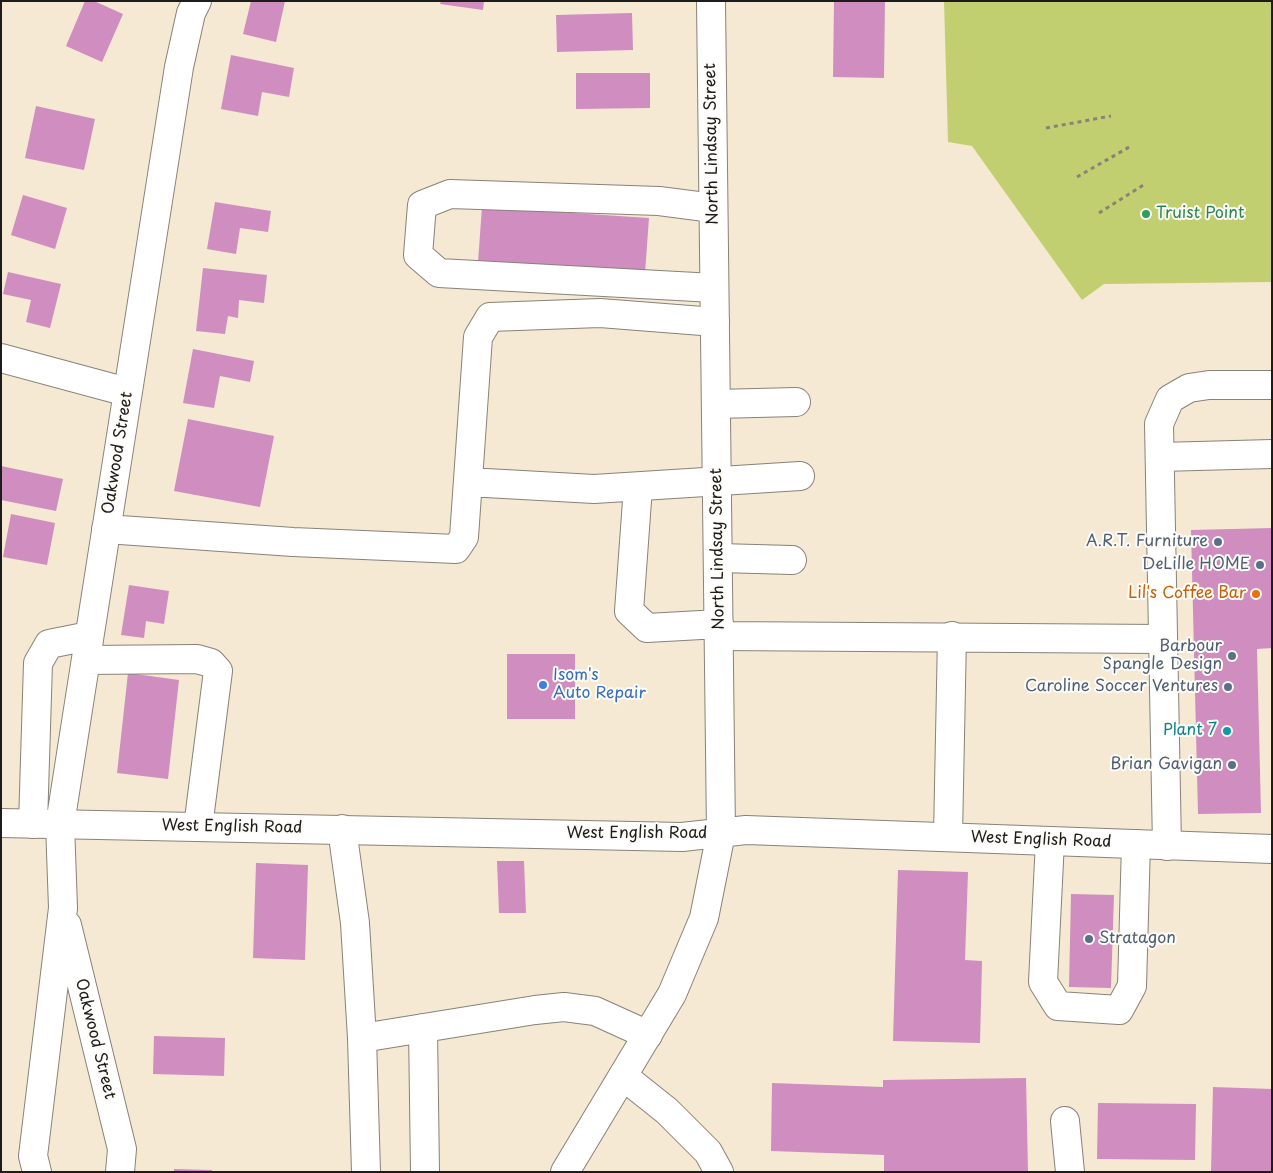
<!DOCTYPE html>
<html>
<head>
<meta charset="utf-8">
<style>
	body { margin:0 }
	#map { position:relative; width:1273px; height:1173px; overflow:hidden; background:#f5e9d3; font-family:"Playpen Sans",sans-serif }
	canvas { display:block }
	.frame { position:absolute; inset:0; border:2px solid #1c1c1c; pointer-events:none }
</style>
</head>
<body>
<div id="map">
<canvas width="1273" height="1173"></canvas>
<div class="frame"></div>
</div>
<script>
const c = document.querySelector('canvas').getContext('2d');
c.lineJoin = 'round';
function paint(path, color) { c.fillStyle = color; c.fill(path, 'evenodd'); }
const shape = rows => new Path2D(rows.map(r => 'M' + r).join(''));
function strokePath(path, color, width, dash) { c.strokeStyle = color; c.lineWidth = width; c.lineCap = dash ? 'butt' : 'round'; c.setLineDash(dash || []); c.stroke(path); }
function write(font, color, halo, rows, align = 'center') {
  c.font = font + ' "Playpen Sans",sans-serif'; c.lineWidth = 4; c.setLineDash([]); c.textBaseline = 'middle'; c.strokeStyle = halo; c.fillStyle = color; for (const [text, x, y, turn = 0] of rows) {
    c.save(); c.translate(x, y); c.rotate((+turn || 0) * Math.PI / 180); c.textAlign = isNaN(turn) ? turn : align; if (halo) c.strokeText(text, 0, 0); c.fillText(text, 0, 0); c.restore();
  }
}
const green = shape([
	[944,1,1272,1,1272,282,1104,284,1082,300,972,146,948,142]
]);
const building = shape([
	[85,1,94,1,123,14,102,62,66,46],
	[251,1,285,1,276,42,243,34],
	[441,1,484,1,483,10,440,4],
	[834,1,885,1,884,78,833,77],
	[632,13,633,50,557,52,556,15],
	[231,55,294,68,289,97,262,92,258,116,221,109],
	[576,73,650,73,650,108,576,109],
	[36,106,95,119,84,170,25,158],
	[23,195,67,208,55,249,11,235],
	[215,202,271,211,268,232,240,228,236,254,207,249],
	[482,207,649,218,645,273,478,262],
	[203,268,267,275,264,303,239,300,238,318,228,316,225,334,196,331],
	[8,272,61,284,50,328,26,322,31,300,3,294],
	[193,349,254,361,250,382,220,376,214,408,183,403],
	[188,419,274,436,260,507,174,491],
	[1,466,63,479,56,511,1,500],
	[11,514,55,523,47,565,3,557],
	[1272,528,1272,648,1257,649,1261,813,1198,814,1191,530],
	[129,585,169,591,164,624,146,621,144,638,121,635],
	[507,654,575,654,575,719,507,719],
	[128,673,179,680,168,779,117,773],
	[497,861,524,861,526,913,499,913],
	[256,863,308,865,305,960,253,958],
	[898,870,968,872,965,960,982,961,980,1043,893,1041],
	[1071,894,1114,895,1111,988,1069,987],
	[154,1036,225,1038,224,1076,153,1074],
	[1026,1078,1028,1172,884,1172,884,1155,771,1151,772,1083,883,1087,883,1080],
	[1213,1087,1272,1089,1272,1172,1211,1172],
	[1098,1103,1196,1104,1195,1160,1097,1159],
	[174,1169,212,1170,212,1172,174,1172]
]);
const path = shape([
	[1046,128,1111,116],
	[1077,177,1131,146],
	[1099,213,1145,184]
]);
const minor = shape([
	[713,208,659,201,450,194,422,205,418,255,439,273,714,288],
	[1,358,127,392],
	[716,404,796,402],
	[1160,457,1272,454],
	[468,482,594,489,800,476],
	[638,487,629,611,647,628,719,624],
	[106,529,293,542,456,549,464,537,478,337,490,317,600,313,715,322],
	[719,558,792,560],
	[720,636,1162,639],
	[86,660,197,659,211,663,218,671,198,827],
	[33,824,38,663,49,644,89,636],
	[342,829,355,923,362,1038,366,1172],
	[948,836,952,636],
	[1050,841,1043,982,1058,1006,1119,1010,1132,986,1136,844],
	[1167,846,1159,424,1170,399,1189,388,1209,385,1272,385],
	[67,925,122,1149,120,1172],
	[423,1028,425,1172],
	[362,1038,535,1010,564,1007,595,1011,648,1035],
	[623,1076,667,1111,708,1152,719,1172],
	[1065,1121,1070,1172],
	[37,1172,33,1156,63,908,60,824,179,67,191,13,197,1]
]);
const major = shape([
	[1,823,682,837,746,830,1272,849],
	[565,1172,672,994,704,918,721,833,711,1]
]);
const markers = [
	[1146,214,5,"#2e9e5b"],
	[1218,542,5,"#5c6f8a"],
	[1260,565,5,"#5c6f8a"],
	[1256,594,5,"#e8710a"],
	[1232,656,5,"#5c6f8a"],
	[543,685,5,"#3f7fe0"],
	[1228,687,5,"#5c6f8a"],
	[1227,731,5,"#0f9aa8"],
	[1232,765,5,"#5c6f8a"],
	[1089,939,5,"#5c6f8a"]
];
const streetNames = [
	["North Lindsay Street",712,144,-91],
	["Oakwood Street",118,453,-81],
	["North Lindsay Street",718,549,-91],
	["West English Road",232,827,1],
	["West English Road",637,834],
	["West English Road",1041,840,2],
	["Oakwood Street",95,1039,76]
];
const leisureNames = [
	["Truist Point",1156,214]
];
const serviceNames = [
	["A.R.T. Furniture",1208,542],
	["DeLille HOME",1250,565],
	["Barbour",1222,647],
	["Spangle Design",1222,665],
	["Caroline Soccer Ventures",1218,687],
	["Brian Gavigan",1222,765],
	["Stratagon",1099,939,"left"]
];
const foodNames = [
	["Lil's Coffee Bar",1246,594]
];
const shopNames = [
	["Isom's",553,676],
	["Auto Repair",553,694]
];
const cultureNames = [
	["Plant 7",1217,731]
];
paint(green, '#c2cf70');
paint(building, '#d08dbf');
strokePath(minor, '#888278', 30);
strokePath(major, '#888278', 30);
strokePath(path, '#888278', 3, [4, 4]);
strokePath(minor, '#fff', 28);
strokePath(major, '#fff', 28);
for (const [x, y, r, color] of markers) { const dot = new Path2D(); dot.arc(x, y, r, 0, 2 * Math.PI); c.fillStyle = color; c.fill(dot); strokePath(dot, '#fdfcf7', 2); }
write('16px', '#1c1c1c', '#fdfcf7', streetNames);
write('16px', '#27864d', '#fdfcf7', leisureNames, 'left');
write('16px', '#4e5e75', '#fdfcf7', serviceNames, 'right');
write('16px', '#c56008', '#fdfcf7', foodNames, 'right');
write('16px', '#366cbe', '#fdfcf7', shopNames, 'left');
write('16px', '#0d838f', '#fdfcf7', cultureNames, 'right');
</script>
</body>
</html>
